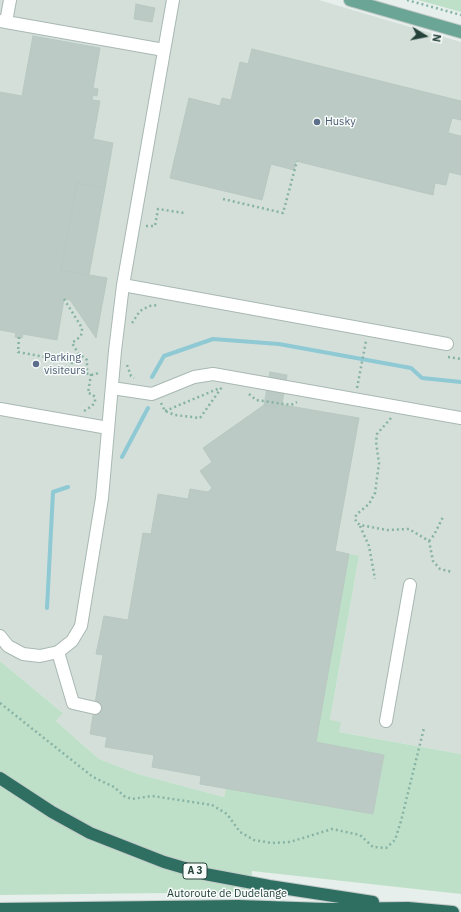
<!DOCTYPE html>
<html>
<head>
<meta charset="utf-8">
<style>
	body { margin:0 }
	#map { position:relative; width:461px; height:912px; overflow:hidden; background:#e6efeb; font-family:"IBM Plex Sans",sans-serif }
	canvas { display:block }
	.north { position:absolute; left:405px; top:16px; width:40px; height:40px; -webkit-text-stroke:3px #f7fbf9; paint-order:stroke; rotate:100deg; font-size:11px; font-weight:700; line-height:16px; text-align:center; color:#24423a }
	.north::after { content:''; display:block; margin:auto; width:14px; height:18px; background:#24423a; clip-path:polygon(50% 0,100% 100%,50% 72%,0 100%) }
</style>
</head>
<body>
<div id="map">
<canvas width="461" height="912"></canvas>
<div class="north">N</div>
</div>
<script>
const c = document.querySelector('canvas').getContext('2d');
c.lineJoin = 'round';
function paint(path, color) { c.fillStyle = color; c.fill(path, 'evenodd'); }
const shape = rows => new Path2D(rows.map(r => 'M' + r).join(''));
function strokePath(path, color, width, dash) { c.strokeStyle = color; c.lineWidth = width; c.lineCap = dash ? 'butt' : 'round'; c.setLineDash(dash || []); c.stroke(path); }
function write(font, color, halo, rows, align = 'center') {
  c.font = font + ' "IBM Plex Sans",sans-serif'; c.lineWidth = 3; c.setLineDash([]); c.textBaseline = 'middle'; c.strokeStyle = halo; c.fillStyle = color; for (const [text, x, y, turn = 0] of rows) {
    c.save(); c.translate(x, y); c.rotate((+turn || 0) * Math.PI / 180); c.textAlign = isNaN(turn) ? turn : align; if (halo) c.strokeText(text, 0, 0); c.fillText(text, 0, 0); c.restore();
  }
}
const built = shape([
	[0,0,319,0,461,42,461,754,339,732,330,720,359,556,316,743,384,755,373,814,226,788,224,797,138,774,99,759,56,721,62,712,0,661]
]);
const green = shape([
	[418,0,461,0,461,12],
	[349,554,359,556,330,720,341,722,339,732,461,754,461,894,252,871,251,892,0,895,0,661,63,713,56,721,99,759,138,774,224,797,226,788,373,814,384,755,316,742]
]);
const stream = shape([
	[152,377,164,356,213,339,279,344,411,368,422,378,461,382],
	[122,457,148,408],
	[47,608,53,492,68,487]
]);
const building = shape([
	[136,4,155,8,152,22,134,19,136,4],
	[33,36,100,48,93,88,98,89,97,96,93,95,92,100,100,101,93,139,113,143,105,188,77,183,61,270,107,278,96,338,70,300,64,299,57,340,23,334,22,338,15,337,16,333,0,330,0,92,22,96,33,36],
	[252,49,461,101,461,120,452,118,448,133,461,136,461,175,449,172,446,185,435,183,433,195,296,161,294,170,271,164,262,200,170,178,189,98,220,106,222,98,231,100,240,62,248,64,252,49],
	[77,183,105,188,89,275,61,270,77,183],
	[270,372,287,375,282,404,277,404,277,407,264,405,270,372],
	[277,404,359,418,335,551,349,554,316,742,384,755,373,814,200,784,201,776,152,767,154,755,105,747,107,737,90,734,103,655,96,654,104,616,128,620,143,533,151,534,158,494,188,499,190,489,208,492,212,488,200,471,212,462,203,448,264,405,277,407,277,404]
]);
const path = shape([
	[407,0,461,15],
	[223,199,283,213,297,161],
	[146,226,155,226,158,209,184,213],
	[64,299,82,328,82,333,80,337,72,343,78,353,87,360,87,373],
	[132,323,140,311,149,306,158,305],
	[19,337,18,352,72,362,70,370,94,375,98,373,100,371],
	[448,357,461,359],
	[127,365,131,376,134,378],
	[357,388,366,341],
	[249,394,256,400,291,405,297,402],
	[161,403,165,411,175,415,200,418,222,387],
	[84,411,92,406,95,402,95,397,92,394,88,393,91,374],
	[165,411,220,388],
	[391,418,377,434,376,442,379,463,375,493,369,504,357,514,355,517,356,522,360,525,387,530,409,529,429,541,433,561,440,569,452,572],
	[360,526,369,546,375,579],
	[429,541,434,535,443,517],
	[0,703,93,777,114,787,124,796,132,799,152,796,212,805,227,814,240,832,254,840,272,843,290,842,332,829,360,835,373,847,386,848,395,840,401,821,424,728]
]);
const minor = shape([
	[0,21,6,22,10,0],
	[6,22,164,50],
	[123,285,447,344],
	[112,388,152,394,194,377,213,374,461,418],
	[0,409,108,428],
	[0,636,8,646,23,654,40,656,58,652,72,641,81,626,102,498,115,351,123,285,173,0],
	[58,652,73,703,95,708],
	[386,721,410,585]
]);
const major = shape([
	[350,0,461,32]
]);
const highway = shape([
	[0,778,52,812,90,833,164,862,205,874,269,886,373,902],
	[0,909,238,906,325,909,408,908,453,912]
]);
const markers = [
	[317,122,4,"#5c6f8a"],
	[36,364,4,"#5c6f8a"]
];
const shields = [
	[195,871,24]
];
const shieldNames = [
	["A 3",195,871]
];
const serviceNames = [
	["Husky",325,122],
	["Parking",44,358],
	["visiteurs",44,371]
];
const streetNames = [
	["Autoroute de Dudelange",227,894]
];
paint(built, '#d4dfda');
paint(green, '#bfe0c8');
strokePath(stream, '#8ec9d4', 4);
paint(building, '#bbcac4');
strokePath(building, '#b8c9c2', 1);
strokePath(minor, '#a8b8b2', 14);
strokePath(major, '#c2cac8', 14);
strokePath(highway, '#c2cac8', 14);
strokePath(path, '#86b3a5', 2.5, [2, 3]);
strokePath(minor, '#fff', 12);
strokePath(major, '#6aa596', 12);
strokePath(highway, '#2f6f62', 12);
for (const [x, y, r, color] of markers) { const dot = new Path2D(); dot.arc(x, y, r, 0, 2 * Math.PI); c.fillStyle = color; c.fill(dot); strokePath(dot, '#f7fbf9', 1.5); }
for (const [x, y, w] of shields) { const box = new Path2D(); box.roundRect(x - w / 2, y - 8, w, 16, 3); c.fillStyle = '#f7fbf9'; c.fill(box); strokePath(box, '#24423a', 1); }
write('bold 10px', '#24423a', null, shieldNames);
write('11px', '#4e5e75', '#f7fbf9', serviceNames, 'left');
write('11px', '#24423a', '#f7fbf9', streetNames);
</script>
</body>
</html>
